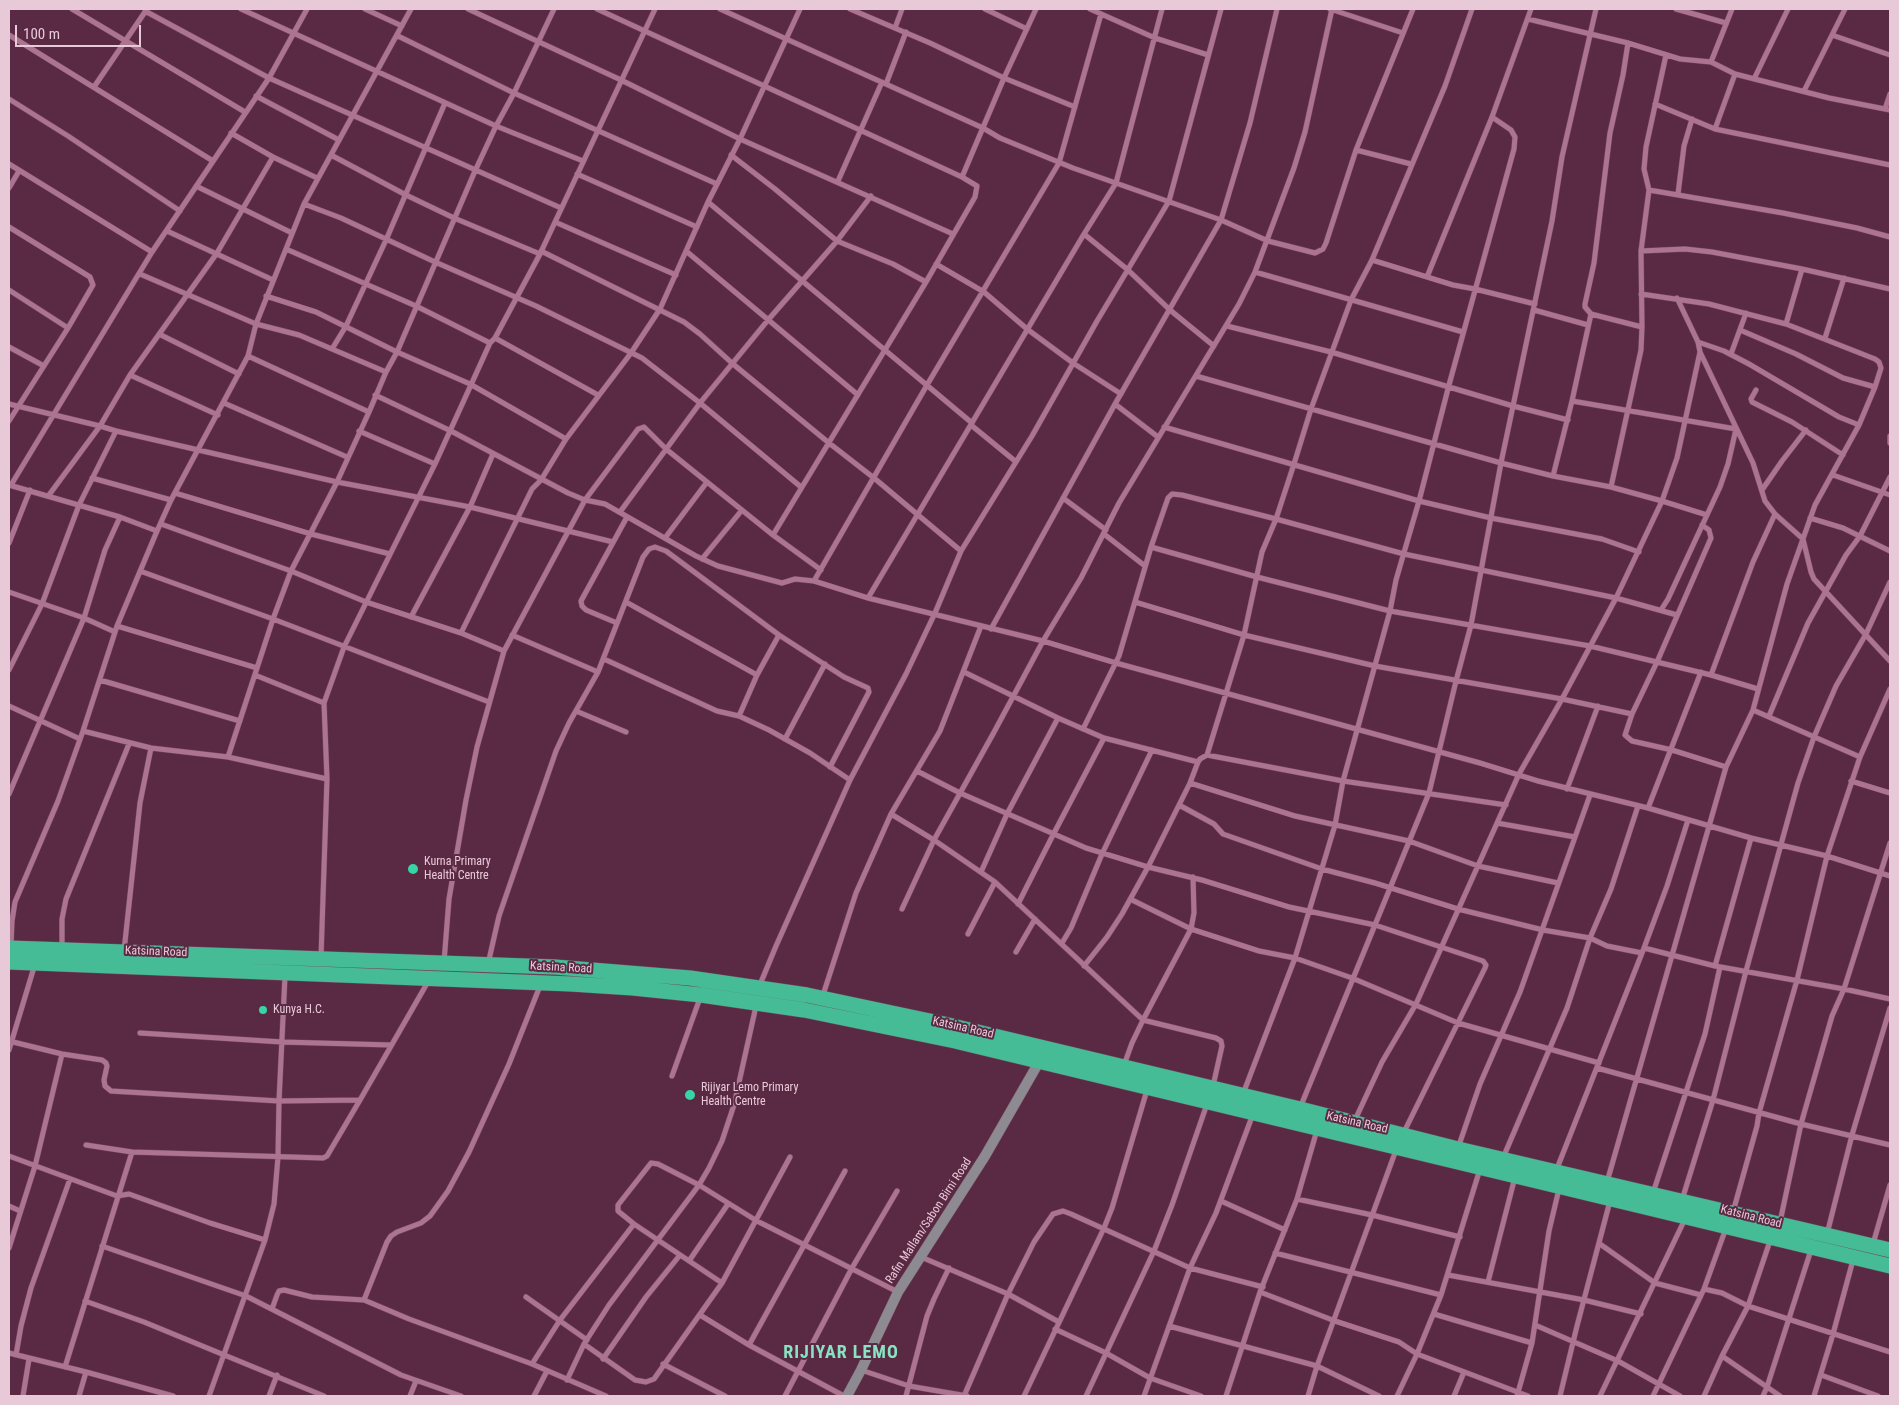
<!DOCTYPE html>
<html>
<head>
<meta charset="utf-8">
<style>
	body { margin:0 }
	#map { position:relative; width:1899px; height:1405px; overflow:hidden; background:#5a2943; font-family:"Roboto Condensed",sans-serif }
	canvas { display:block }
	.frame { position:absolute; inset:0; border:10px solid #e8c9d8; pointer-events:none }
	.scale { position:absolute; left:15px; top:25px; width:126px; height:22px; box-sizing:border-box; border:2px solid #e8c9d8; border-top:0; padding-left:6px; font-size:15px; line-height:18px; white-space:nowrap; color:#e8c9d8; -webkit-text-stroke:4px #5a2943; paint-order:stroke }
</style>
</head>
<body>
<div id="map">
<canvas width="1899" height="1405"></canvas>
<div class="frame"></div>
<div class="scale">100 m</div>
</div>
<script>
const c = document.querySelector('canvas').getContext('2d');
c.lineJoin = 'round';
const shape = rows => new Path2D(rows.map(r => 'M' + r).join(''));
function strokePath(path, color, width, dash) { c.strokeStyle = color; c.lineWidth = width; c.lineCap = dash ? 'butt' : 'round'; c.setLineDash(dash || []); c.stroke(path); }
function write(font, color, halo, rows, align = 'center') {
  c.font = font + ' "Roboto Condensed",sans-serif'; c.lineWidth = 4; c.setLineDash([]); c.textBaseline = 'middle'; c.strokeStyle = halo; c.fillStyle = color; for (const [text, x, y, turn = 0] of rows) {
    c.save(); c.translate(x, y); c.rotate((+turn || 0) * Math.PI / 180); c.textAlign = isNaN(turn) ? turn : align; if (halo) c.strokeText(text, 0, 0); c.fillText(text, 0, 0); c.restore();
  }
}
const street = shape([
	[72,9,245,112],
	[241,9,496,126,583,161],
	[365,9,402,26],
	[468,9,621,80,740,139,953,234],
	[597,9,962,177,977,186,975,197,926,282,773,535],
	[720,9,983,128,1000,138,1073,168,1221,220,1268,241,1315,253,1323,249,1326,243,1356,150,1413,9],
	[850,9,930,43,1004,78,1075,107],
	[985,9,1027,29],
	[1090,9,1155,38,1208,55],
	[1330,9,1403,33],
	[1676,9,1726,23],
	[145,11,269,78,561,208],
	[1528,19,1628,43,1680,59,1711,62,1735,74,1829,98,1890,110],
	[895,28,902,9],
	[9,35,213,161],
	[1832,35,1890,55],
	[398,36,514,93,717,184],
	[1628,43,1623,75,1610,133,1594,263,1585,304,1585,307,1591,314,1642,327],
	[1711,62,1732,9],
	[1754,79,1788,9],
	[886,84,906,32],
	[94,87,147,9],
	[1804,91,1845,9],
	[256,96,339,140],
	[9,99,68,136,180,211],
	[1655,104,1715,129,1890,165],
	[1885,109,1890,94],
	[1715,129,1735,74],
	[231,133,273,157,317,178],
	[1356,150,1411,164],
	[331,155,406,195,454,218,540,254],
	[731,155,775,189,837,241,893,264,926,282],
	[9,164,152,252],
	[577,174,697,227],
	[962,177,1004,78,1036,9],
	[838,181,882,82],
	[196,186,292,233],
	[9,188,19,171],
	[1649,190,1783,213,1857,228,1890,237],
	[1678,194,1684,146,1692,119],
	[708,202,972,423],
	[304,204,341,218,435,262,536,306,642,358,700,403,801,487],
	[555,222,676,275],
	[9,227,90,277,93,285,68,328,9,421],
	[167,231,273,280],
	[1084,234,1128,270,1170,310,1214,346],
	[286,249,416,306,490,343],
	[541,251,684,322,700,334,733,364,829,443,874,478,961,551],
	[686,251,858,395],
	[1641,251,1685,249,1712,252,1802,269,1890,289],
	[1372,260,1453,285,1475,289,1535,304],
	[936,264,984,292,1027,329,1073,363,1121,394],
	[1255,272,1463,332],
	[140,274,256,324,299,335,386,372],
	[1427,277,1492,117,1531,9],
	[9,290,68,328],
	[266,296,316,312,397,352,470,384,566,439],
	[1677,298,1698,342,1700,352,1753,463,1765,501,1775,514,1803,539,1811,572,1814,579,1890,661],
	[1534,310,1588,325],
	[1786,324,1802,269],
	[1227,326,1331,352,1513,406,1568,420],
	[1740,330,1796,354,1843,378,1875,387],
	[159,334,239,374],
	[495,338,598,395],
	[1825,338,1844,278],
	[1698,342,1724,351,1749,364,1839,417,1859,425],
	[9,347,44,366],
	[332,349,346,326,386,240,445,103],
	[1731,354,1746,313],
	[248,356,369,412],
	[130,375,218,415],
	[1196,376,1501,463,1553,476,1611,487,1662,501,1707,515],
	[1756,390,1751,399,1752,402,1792,422,1843,455],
	[375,395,451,431,568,493,585,500,605,504,696,556,718,566,782,583,795,579,814,581,868,598,1043,641,1116,663,1480,763,1538,781,1648,808,1751,838,1827,856,1890,876],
	[1572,401,1736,429,1728,464,1720,487,1668,599,1661,610],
	[224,403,347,457],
	[9,404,100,426,116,431,337,482,470,507,613,542],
	[1115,404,1158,437],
	[971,425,1015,461],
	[1164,427,1419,501,1491,518,1602,539,1639,552],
	[359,431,435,464],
	[1890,436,1890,443],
	[1833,475,1890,495],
	[1553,476,1572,401,1591,314],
	[92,478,171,500],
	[9,485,120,517,157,531],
	[11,485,152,252,269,78,307,9],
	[1611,487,1641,350,1642,327,1641,251,1649,190,1644,169,1646,147,1666,55],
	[1762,490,1782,461,1806,430],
	[175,493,311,534,390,554],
	[49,495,100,426,130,375,217,253,273,157],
	[1063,498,1106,530],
	[620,512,700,403,768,320,837,241,871,196],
	[1810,518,1843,528,1890,551],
	[161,524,291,571,366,602,461,633,504,651],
	[1702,525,1709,530,1711,538,1657,662,1632,714,1625,735,1632,741,1672,750,1726,767],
	[1104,534,1145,566],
	[665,538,707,482],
	[9,543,30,490],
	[1151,547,1257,577,1390,611,1590,646,1711,675,1758,689],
	[702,559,742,510],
	[140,571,273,619,489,702],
	[814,581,927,385,1059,163,1101,14],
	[9,592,84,618,115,632],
	[868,598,1084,234,1116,183,1162,9],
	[626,602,757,675],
	[1135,602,1244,635,1375,666,1562,699,1632,714],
	[411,617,470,507,493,454],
	[617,623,586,610,582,606,581,601,627,517],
	[117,626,257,668],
	[991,629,1115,404,1221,220,1250,123,1277,9],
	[461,633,532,489,541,480,566,439,631,353,660,309,708,202,740,139,800,9],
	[512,635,598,672],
	[604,659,717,711,739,716,769,730,810,753,850,780],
	[9,670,42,604,79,505,116,431],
	[964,672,1058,718,1104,738,1198,762],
	[255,675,324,703],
	[1711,675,1753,562,1775,514],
	[100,680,240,721],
	[9,706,80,739],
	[1753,710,1860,757],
	[576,711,626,732],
	[739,716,757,675,779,635],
	[1769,716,1808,623,1846,555,1860,536,1890,477],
	[1083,729,1119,656,1151,547,1168,498,1172,494,1182,495,1276,519,1404,554,1616,598,1677,615],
	[83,731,151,748,228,757,327,779],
	[785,739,825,664],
	[1207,755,1244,635,1262,552,1276,519,1294,464,1311,409,1351,300,1372,260,1445,86,1472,9],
	[228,757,273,619,291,571,337,482,369,412,386,372,397,352,475,171,496,126,514,93,554,9],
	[917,771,960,793,1086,848,1148,867,1202,880,1289,907,1375,925,1483,961,1486,965,1485,968,1404,1132],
	[1851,781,1890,793],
	[1190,783,1295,816,1409,841,1478,866,1558,883],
	[1567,789,1598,706],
	[9,794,84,618,105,550,120,517],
	[1179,805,1214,824,1223,834,1322,869,1375,883,1458,909,1543,930,1590,938,1607,946,1642,953],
	[1648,808,1701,672],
	[891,814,934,840,995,882,1143,1020,1216,1038,1221,1041,1222,1046,1213,1086],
	[1497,823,1575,837],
	[981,872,1007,814,1058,718],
	[1130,899,1191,929,1259,951,1295,958,1352,978,1458,1023,1599,1063],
	[1018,904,1053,835,1104,738],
	[902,909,934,840,993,734,1043,641,1081,578,1119,503,1239,304,1255,272,1294,168,1305,132,1332,9],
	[968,934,995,882],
	[1062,943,1071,928,1102,854,1152,750],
	[11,946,12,921,15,902,58,801,83,731,117,626,157,531,171,500,248,356,256,324,304,204,411,9],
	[62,948,62,919,66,899,129,744],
	[1644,948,1715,966,1844,989,1890,843],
	[124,951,140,803,151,748],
	[1016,952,1035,919],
	[321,957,327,779,324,703,344,647,435,464,490,343,495,338,540,254,655,9],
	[444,962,449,899,466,800,477,747,504,651,585,500,638,429,644,427,666,449,707,482,773,535,821,570],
	[488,964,499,916,556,751,569,723,598,672,643,557,649,549,655,547,666,551,779,635,844,677,868,688,869,692,830,767],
	[1084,966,1107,937,1122,914,1148,867,1190,783,1198,762,1200,759,1207,755,1343,781,1506,805],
	[1715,966,1751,838],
	[759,987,776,946,850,780,906,674,935,613,961,551,1032,436,1097,321,1169,201,1221,9],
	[823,995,856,893,891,814,940,731,981,626],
	[1890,999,1844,989,1832,1016,1801,1124,1890,1145],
	[140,1033,282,1042,391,1045],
	[9,1041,62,1054,102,1060,106,1063,107,1066,104,1080,105,1086,111,1091,279,1101,360,1100],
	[9,1050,35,964],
	[1124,1065,1132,1043,1143,1020,1191,929,1194,913,1193,877],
	[1597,1068,1801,1124,1780,1222],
	[672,1076,700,998],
	[1243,1094,1295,958,1335,825,1343,781,1390,611,1396,580,1419,501,1449,385,1514,149,1515,137,1511,130,1492,117],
	[1300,1108,1429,793,1456,681,1471,625,1501,463,1552,221,1562,157,1596,9],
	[1355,1120,1382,1062,1416,1004,1519,774,1562,699,1616,598,1662,501,1677,458,1700,352],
	[86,1145,132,1152,323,1158,327,1156,360,1100,429,980],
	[1458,1148,1480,1084,1520,992,1590,795],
	[9,1156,117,1196,129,1194,210,1223,265,1240],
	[1503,1158,1567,1008,1590,938,1611,889,1638,806],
	[1556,1171,1644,948,1667,886,1688,820],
	[1607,1182,1726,767,1753,710,1787,584,1815,505,1859,425,1875,387,1881,368,1879,362,1875,359,1786,324,1709,304,1641,294],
	[1653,1193,1705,1034,1720,967],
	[1297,1199,1372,1215,1460,1237],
	[1682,1200,1713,1100,1746,971,1798,783,1814,737,1836,686,1866,634,1890,582],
	[1221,1201,1285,1230],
	[9,1206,20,1211],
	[1733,1212,1757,1126,1759,1113,1797,980,1827,856,1860,757,1890,689],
	[1827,1234,1852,1135,1890,1008],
	[1600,1244,1655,1283,1701,1295],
	[1873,1244,1890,1185],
	[102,1246,246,1296,401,1375,461,1396],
	[9,1248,35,1166,62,1054],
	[1275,1253,1441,1295],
	[921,1257,1008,1294,1059,1322],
	[689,1261,728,1204],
	[1448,1275,1584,1300,1641,1314],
	[1488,1282,1515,1177],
	[722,1283,634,1224,618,1211,618,1205,651,1163,658,1164,699,1185,757,1221,898,1292],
	[1704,1289,1722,1293,1748,1306,1890,1352],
	[1260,1292,1335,1321,1399,1342,1417,1354,1528,1396],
	[526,1297,587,1340],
	[364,1300,387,1242,391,1236,397,1232,421,1223,430,1216,448,1191,469,1152,509,1064,540,986],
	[85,1301,144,1322,324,1396],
	[272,1309,277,1295,279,1291,284,1290,312,1297,364,1300,409,1319,532,1364,606,1396],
	[1434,1314,1532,1343],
	[700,1315,749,1345,844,1396],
	[1535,1325,1618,1361,1680,1396],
	[1169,1326,1317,1366,1379,1396],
	[1055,1329,1106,1353,1150,1378,1201,1396],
	[584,1344,635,1380,646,1382,654,1379,722,1283,790,1157],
	[749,1345,845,1171],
	[9,1353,86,1372,173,1396],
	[16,1355,21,1326,31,1288,70,1179],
	[1722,1356,1780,1396],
	[603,1359,646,1297,680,1255],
	[532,1364,560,1320,634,1224],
	[663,1364,725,1396],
	[65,1367,132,1152],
	[861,1370,909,1386,967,1396],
	[1821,1375,1878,1396],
	[567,1380,584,1344,609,1305,699,1185,709,1168,722,1141,734,1105,756,1006],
	[23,1396,29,1359],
	[79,1396,86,1372],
	[209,1396,265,1240,274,1204,278,1157,279,1101,285,976],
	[269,1396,277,1375],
	[410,1396,416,1381],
	[534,1396,547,1371],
	[785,1396,852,1268,897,1191],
	[906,1396,927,1316,934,1299,949,1268],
	[964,1396,1008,1294,1034,1242,1053,1214,1063,1211,1071,1214,1190,1268,1263,1287],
	[1024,1396,1104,1228,1112,1208,1147,1090],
	[1086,1396,1154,1251,1172,1205,1207,1104],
	[1144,1396,1190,1268,1216,1213,1253,1114],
	[1226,1396,1260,1292,1297,1199,1317,1130],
	[1308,1396,1317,1366,1396,1150],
	[1397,1396,1417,1354,1441,1295,1480,1169],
	[1454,1396,1464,1372],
	[1517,1396,1532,1343,1549,1231,1559,1189],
	[1560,1396,1577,1326,1610,1201],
	[1600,1396,1685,1219],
	[1653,1396,1704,1289,1726,1228],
	[1704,1396,1722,1356,1748,1306,1771,1238],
	[1763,1396,1767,1387,1811,1250],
	[1814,1396,1833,1334,1853,1260]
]);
const secondary = shape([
	[847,1396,861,1370,898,1292,985,1156,1039,1062]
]);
const highway = shape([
	[9,948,555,967,690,978,807,995,944,1024,1300,1109,1458,1149,1890,1250],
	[9,962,571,984,633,988,701,995,804,1010,955,1041,1890,1266]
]);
const markers = [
	[413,869,6,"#37d4a6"],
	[263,1010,5,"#37d4a6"],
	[690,1095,6,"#37d4a6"]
];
const poiNames = [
	["Kurna Primary",424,862],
	["Health Centre",424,876],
	["Kunya H.C.",273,1010],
	["Rijiyar Lemo Primary",701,1088],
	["Health Centre",701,1102]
];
const streetNames = [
	["Katsina Road",156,952,2],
	["Katsina Road",561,968,3],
	["Katsina Road",963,1028,13],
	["Katsina Road",1357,1123,13],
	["Katsina Road",1751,1217,14],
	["Rafin Mallam/Sabon Birni Road",929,1221,-57]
];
const districtNames = [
	["RIJIYAR LEMO",841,1353]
];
strokePath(street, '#70475e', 6);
strokePath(secondary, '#70475e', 11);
strokePath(highway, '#70475e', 16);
strokePath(street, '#ac7490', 5);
strokePath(secondary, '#8d8a92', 10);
strokePath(highway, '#45bc96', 15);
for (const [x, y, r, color] of markers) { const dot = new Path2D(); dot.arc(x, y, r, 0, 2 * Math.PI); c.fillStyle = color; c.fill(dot); strokePath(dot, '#5a2943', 2); }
write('12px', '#e8c9d8', '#5a2943', poiNames, 'left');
write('12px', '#e8c9d8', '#5a2943', streetNames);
c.letterSpacing = '1px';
write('bold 18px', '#88e3c2', '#5a2943', districtNames);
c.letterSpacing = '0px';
</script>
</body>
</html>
